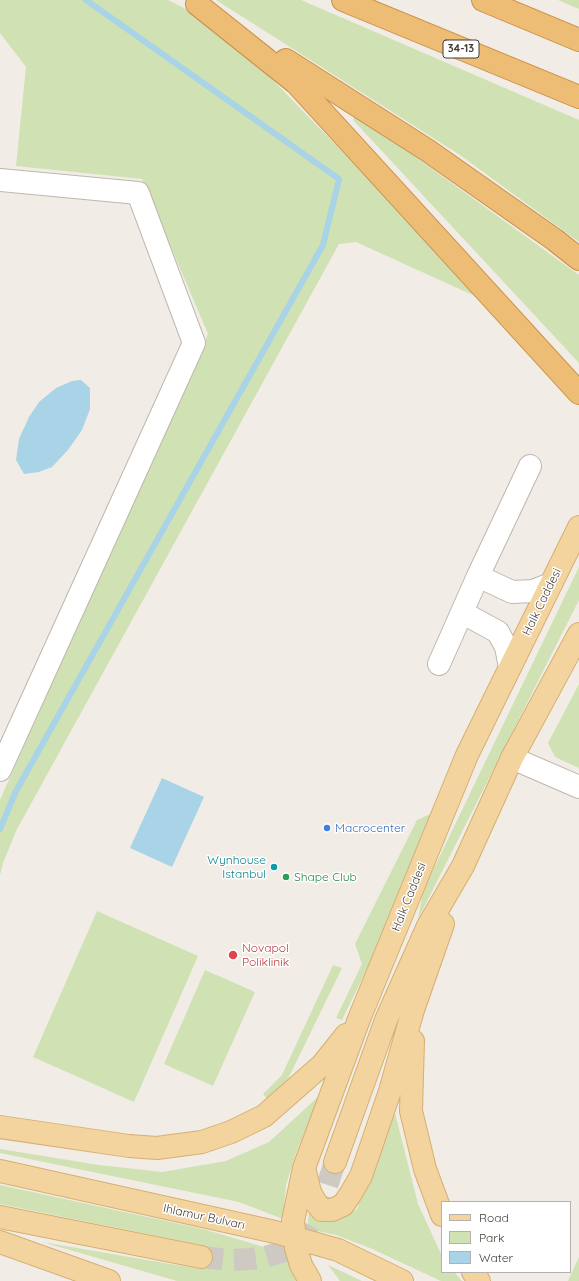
<!DOCTYPE html>
<html>
<head>
<meta charset="utf-8">
<style>
	body { margin:0 }
	#map { position:relative; width:579px; height:1281px; overflow:hidden; background:#f1ede6; font-family:Quicksand,sans-serif }
	canvas { display:block }
	.legend { position:absolute; left:441px; top:1201px; width:130px; height:72px; box-sizing:border-box; background:#fff; border:1px solid #b4b1af; margin:0; padding:5px 7px; list-style:none; font-size:12px; color:#433d36 }
	.legend li { display:flex; align-items:center; gap:8px; height:20px }
	.legend b { width:20px; border:1px solid #b4b1af }
</style>
</head>
<body>
<div id="map">
<canvas width="579" height="1281"></canvas>
<ul class="legend">
<li><b style="height:5px;background:#f3d49e"></b>Road</li>
<li><b style="height:11px;background:#d0e1b3"></b>Park</li>
<li><b style="height:11px;background:#a9d3e7"></b>Water</li>
</ul>
</div>
<script>
const c = document.querySelector('canvas').getContext('2d');
c.lineJoin = 'round';
function paint(path, color) { c.fillStyle = color; c.fill(path, 'evenodd'); }
const shape = rows => new Path2D(rows.map(r => 'M' + r).join(''));
function strokePath(path, color, width, dash) { c.strokeStyle = color; c.lineWidth = width; c.lineCap = dash ? 'butt' : 'round'; c.setLineDash(dash || []); c.stroke(path); }
function write(font, color, halo, rows, align = 'center') {
  c.font = font + ' Quicksand,sans-serif'; c.lineWidth = 3; c.setLineDash([]); c.textBaseline = 'middle'; c.strokeStyle = halo; c.fillStyle = color; for (const [text, x, y, turn = 0] of rows) {
    c.save(); c.translate(x, y); c.rotate((+turn || 0) * Math.PI / 180); c.textAlign = isNaN(turn) ? turn : align; if (halo) c.strokeText(text, 0, 0); c.fillText(text, 0, 0); c.restore();
  }
}
const green = shape([
	[0,0,168,0,184,8,265,72,488,302,356,242,339,244,16,831,3,863,0,875,0,800,208,334,142,179,16,166,26,67,0,33],
	[216,0,301,0,579,120,579,242,460,155],
	[558,0,579,0,579,9],
	[356,114,579,275,579,363,353,120],
	[579,567,579,600,418,919,423,891],
	[579,684,579,768,555,757,548,743],
	[446,807,342,1020,336,1018,362,964,355,944,417,820],
	[97,911,198,956,134,1102,33,1057],
	[333,965,342,968,288,1079,267,1099,263,1094,282,1075],
	[205,970,255,992,213,1086,164,1064],
	[320,1095,296,1153,286,1185,283,1219,239,1202,0,1153,0,1149,99,1165,162,1172,226,1161,269,1142],
	[395,1113,418,1204,442,1256,442,1272,454,1272,462,1281,441,1281,370,1248,336,1235,307,1229,310,1204,319,1219,334,1222,357,1209],
	[0,1185,203,1229,288,1254,296,1281,177,1281,42,1242,200,1269,202,1245,0,1204],
	[579,1257,579,1281,568,1281],
	[328,1265,362,1281,340,1281]
]);
const water = shape([
	[81,380,90,388,90,409,82,430,68,450,52,467,39,472,24,474,16,460,19,439,29,417,39,402,56,388,72,381],
	[162,778,204,797,172,867,130,848]
]);
const stream = shape([
	[0,829,16,791,323,245,339,179,86,0]
]);
const majorTunnel = shape([
	[201,1257,232,1260,250,1259,265,1257,285,1251,304,1233,323,1198,335,1162]
]);
const minor = shape([
	[0,180,138,193,194,343,0,770],
	[478,576,512,592,533,591,551,584],
	[463,613,498,632,506,647,510,667],
	[439,664,478,576,530,466],
	[512,758,579,787]
]);
const major = shape([
	[413,1041,411,1111,425,1169,442,1215],
	[0,1127,129,1146,157,1148,202,1142,231,1132,264,1116,322,1065,346,1035],
	[335,1162,386,1020,428,926,463,866,512,758,579,634],
	[304,1168,310,1192,316,1203,322,1210,332,1210,343,1205,350,1195,361,1176,390,1091,413,1010,443,924],
	[0,1171,275,1232,338,1250,402,1281],
	[0,1217,201,1257],
	[0,1242,109,1281],
	[473,1272,479,1281],
	[310,1281,301,1265,296,1248,293,1221,304,1168,359,1019,467,755,579,527]
]);
const highway = shape([
	[343,0,579,97],
	[483,0,579,40],
	[197,4,296,83,579,393],
	[286,60,427,150,555,240,579,259]
]);
const markers = [
	[327,828,4,"#3f7fe0"],
	[274,867,4,"#0f9aa8"],
	[286,877,4,"#2e9e5b"],
	[233,955,5,"#e0444e"]
];
const shields = [
	[461,49,36]
];
const shieldNames = [
	["34-13",461,49]
];
const streetNames = [
	["Halk Caddesi",542,602,-64],
	["Halk Caddesi",409,897,-68],
	["Ihlamur Bulvarı",204,1217,12]
];
const shopNames = [
	["Macrocenter",335,828]
];
const cultureNames = [
	["Wynhouse",266,860],
	["Istanbul",266,874]
];
const leisureNames = [
	["Shape Club",294,877]
];
const healthNames = [
	["Novapol",242,948],
	["Poliklinik",242,962]
];
paint(green, '#d0e1b3');
paint(water, '#a9d3e7');
strokePath(stream, '#a9d3e7', 6);
strokePath(majorTunnel, '#cecac3', 22, [22, 11]);
strokePath(minor, '#beb7ad', 24);
strokePath(major, '#d6af70', 24);
strokePath(highway, '#cb9046', 24);
strokePath(minor, '#fff', 22);
strokePath(major, '#f3d49e', 22);
strokePath(highway, '#edbc75', 22);
for (const [x, y, r, color] of markers) { const dot = new Path2D(); dot.arc(x, y, r, 0, 2 * Math.PI); c.fillStyle = color; c.fill(dot); strokePath(dot, '#fff', 1.5); }
for (const [x, y, w] of shields) { const box = new Path2D(); box.roundRect(x - w / 2, y - 9, w, 18, 3); c.fillStyle = '#fff'; c.fill(box); strokePath(box, '#433d36', 1); }
write('bold 11px', '#433d36', null, shieldNames);
write('12px', '#433d36', '#fff', streetNames);
write('12px', '#366cbe', '#fff', shopNames, 'left');
write('12px', '#0d838f', '#fff', cultureNames, 'right');
write('12px', '#27864d', '#fff', leisureNames, 'left');
write('12px', '#be3a42', '#fff', healthNames, 'left');
</script>
</body>
</html>
